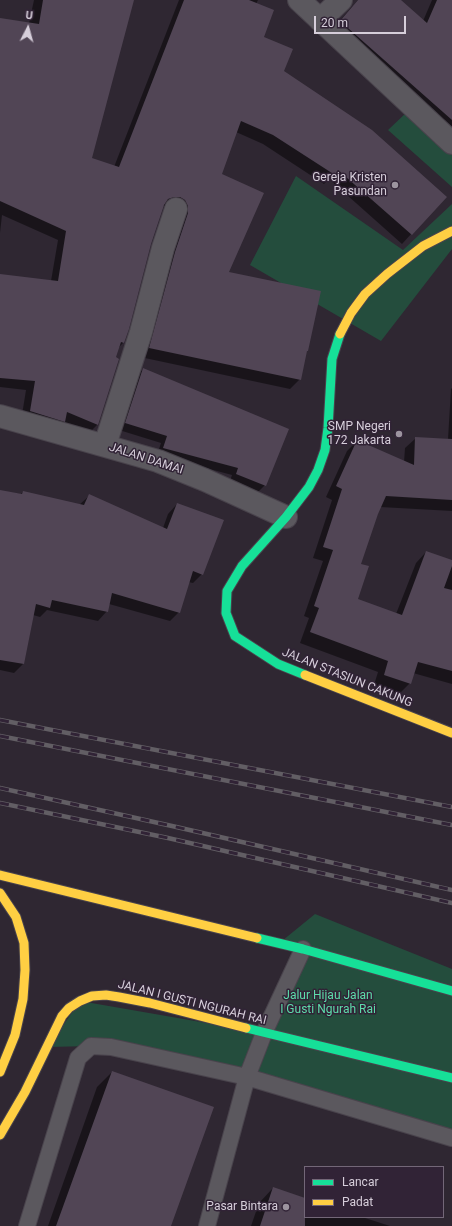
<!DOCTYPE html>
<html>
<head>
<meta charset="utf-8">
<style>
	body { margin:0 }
	#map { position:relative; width:452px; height:1226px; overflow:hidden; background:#2f2732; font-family:Roboto,sans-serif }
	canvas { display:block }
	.legend { position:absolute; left:304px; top:1166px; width:140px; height:52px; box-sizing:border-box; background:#312336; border:1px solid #736778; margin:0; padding:5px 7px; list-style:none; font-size:12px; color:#d6ceda }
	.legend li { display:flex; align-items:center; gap:8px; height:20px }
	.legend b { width:20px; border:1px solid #736778 }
	.north { position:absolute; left:8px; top:8px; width:40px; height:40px; -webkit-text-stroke:3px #312336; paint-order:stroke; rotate:6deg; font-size:11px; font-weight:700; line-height:16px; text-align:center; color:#d6ceda }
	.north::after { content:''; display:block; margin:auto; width:14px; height:18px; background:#d6ceda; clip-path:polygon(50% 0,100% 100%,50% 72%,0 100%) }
	.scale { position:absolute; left:314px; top:16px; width:92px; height:18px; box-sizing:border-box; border:2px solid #d6ceda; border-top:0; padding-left:5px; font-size:12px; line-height:14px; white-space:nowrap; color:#d6ceda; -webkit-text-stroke:3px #312336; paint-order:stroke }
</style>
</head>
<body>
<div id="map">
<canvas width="452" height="1226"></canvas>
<ul class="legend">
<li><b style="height:5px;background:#16e098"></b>Lancar</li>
<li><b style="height:5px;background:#ffcf43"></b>Padat</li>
</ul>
<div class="north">U</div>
<div class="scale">20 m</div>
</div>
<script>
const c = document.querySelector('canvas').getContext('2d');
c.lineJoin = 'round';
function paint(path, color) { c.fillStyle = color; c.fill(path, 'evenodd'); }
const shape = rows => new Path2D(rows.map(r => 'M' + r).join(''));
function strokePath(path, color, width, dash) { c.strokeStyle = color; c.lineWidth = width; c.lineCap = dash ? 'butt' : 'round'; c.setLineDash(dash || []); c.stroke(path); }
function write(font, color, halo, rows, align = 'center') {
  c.font = font + ' Roboto,sans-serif'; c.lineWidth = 3; c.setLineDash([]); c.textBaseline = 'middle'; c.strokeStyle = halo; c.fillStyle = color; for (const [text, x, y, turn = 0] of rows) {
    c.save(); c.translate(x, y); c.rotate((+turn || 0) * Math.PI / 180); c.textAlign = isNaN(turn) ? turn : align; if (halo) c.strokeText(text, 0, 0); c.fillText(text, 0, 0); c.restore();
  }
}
const green = shape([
	[407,112,452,145,452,187,388,130],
	[296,176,403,250,452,204,452,249,381,341,250,265],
	[315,914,452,969,452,1138,247,1077,91,1046,48,1047,80,1001,264,1033,303,950,277,945]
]);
const shadow = shape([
	[34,0,133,0,90,159,114,167,179,0,258,0,256,4,263,37,283,72,445,197,402,244,329,179,324,184,263,144,236,132,220,175,228,273,305,353,300,379,290,389,140,357,170,206,163,206,150,244,124,342,118,348,115,358,118,359,97,425,88,434,21,421,26,390,0,387,0,275,51,281,58,240,2,215,0,233,0,19,29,23],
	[358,0,399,0,423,21,432,0,452,0,452,139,330,32],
	[143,369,265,485,258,492,230,481,232,475,157,455,161,443,119,430,136,376],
	[452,388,452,511,380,507,360,564,356,600,396,614,416,563,426,552,452,561,452,684,413,673,410,683,399,694,374,685,378,672,300,643,309,618,304,616,323,561,313,558,332,500,326,497,347,451,357,441,404,462,405,448,416,438,448,439,451,389],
	[0,491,21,494,23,492,79,505,89,496,163,528,168,514,177,504,202,574,193,583,188,582,179,612,170,621,109,604,107,611,98,621,47,610,40,617,33,615,23,664,14,673,0,670],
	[112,1072,170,1226,48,1226,97,1087],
	[273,1188,305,1199,305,1217,362,1217,390,1226,251,1226,259,1203]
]);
const building = shape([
	[43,0,134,0,92,158,119,167,184,0,249,0,274,10,264,37,293,49,284,71,372,130,447,197,412,235,338,170,335,175,273,135,241,121,222,174,264,193,229,272,321,291,308,351,307,351,301,380,149,348,175,252,188,213,188,206,185,200,180,197,174,197,168,199,164,205,151,244,129,329,124,343,121,342,116,357,119,359,98,425,67,412,65,422,30,411,35,381,0,378,0,274,58,281,66,231,0,201,0,18,39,24],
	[358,0,401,0,427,23,437,0,452,0,452,120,340,21],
	[143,368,289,429,266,486,236,474,238,468,163,448,167,436,125,423],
	[415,437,452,439,452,500,386,496,378,514,361,564,369,566,358,599,402,615,426,551,452,560,452,566,444,588,452,590,452,671,418,662,411,684,384,675,388,661,310,632,319,608,314,606,333,550,323,547,342,489,336,486,357,440,414,465],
	[0,490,22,494,23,491,84,505,89,494,167,529,177,503,224,520,203,575,193,571,180,613,112,593,108,612,52,600,50,608,36,604,24,664,0,660],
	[112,1071,214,1107,171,1226,56,1226],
	[273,1187,305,1198,305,1226,260,1226]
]);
const lane = shape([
	[27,1226,78,1058,91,1046,111,1047,247,1077,452,1138],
	[207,1226,247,1077,264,1033,303,949]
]);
const street = shape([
	[299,0,452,143],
	[320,20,341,0],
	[0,416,158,461,205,480,286,517],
	[105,445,141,332,163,248,176,209]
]);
const fast = shape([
	[305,675,278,664,235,636,226,613,227,591,242,566,286,517,309,487,318,470,325,450,328,428,332,359,340,334],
	[257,938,303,949,452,991],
	[246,1028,452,1078]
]);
const slow = shape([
	[340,334,351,313,365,294,387,274,423,246,452,231],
	[305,675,452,733],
	[0,875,257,938],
	[0,893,16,917,24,943,25,970,23,999,15,1035,0,1072],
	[0,1135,25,1092,62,1016,69,1008,80,1001,92,996,106,995,119,997,150,1003,246,1028]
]);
const rail = shape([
	[0,720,452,807],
	[0,736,452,825],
	[0,788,172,826,452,890],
	[0,803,168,838,452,903]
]);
const markers = [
	[395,185,4,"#9c949f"],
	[399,434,4,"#9c949f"],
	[286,1207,4,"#9c949f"]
];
const poiNames = [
	["Gereja Kristen",387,178],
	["Pasundan",387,192],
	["SMP Negeri",391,427],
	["172 Jakarta",391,441],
	["Pasar Bintara",278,1207]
];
const streetNames = [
	["JALAN DAMAI",146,459,18],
	["JALAN STASIUN CAKUNG",347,678,22],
	["JALAN I GUSTI NGURAH RAI",192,1003,14]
];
const parkNames = [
	["Jalur Hijau Jalan",328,996],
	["I Gusti Ngurah Rai",328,1010]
];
paint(green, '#244d3d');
paint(shadow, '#0007');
paint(building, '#514555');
strokePath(lane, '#49434c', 18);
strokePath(street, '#49434c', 24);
strokePath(fast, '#49434c', 11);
strokePath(slow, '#49434c', 11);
strokePath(lane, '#5b585e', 16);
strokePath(street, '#5b585e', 22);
strokePath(fast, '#16e098', 9);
strokePath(slow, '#ffcf43', 9);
strokePath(rail, '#625e64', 4.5);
strokePath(rail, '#312336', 3, [9]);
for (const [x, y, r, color] of markers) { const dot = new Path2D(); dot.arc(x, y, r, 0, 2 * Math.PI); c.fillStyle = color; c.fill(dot); strokePath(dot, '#312336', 1.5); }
write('12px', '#d6ceda', '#312336', poiNames, 'right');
write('12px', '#d6ceda', '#312336', streetNames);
write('12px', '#5dddab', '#312336', parkNames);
</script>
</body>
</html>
